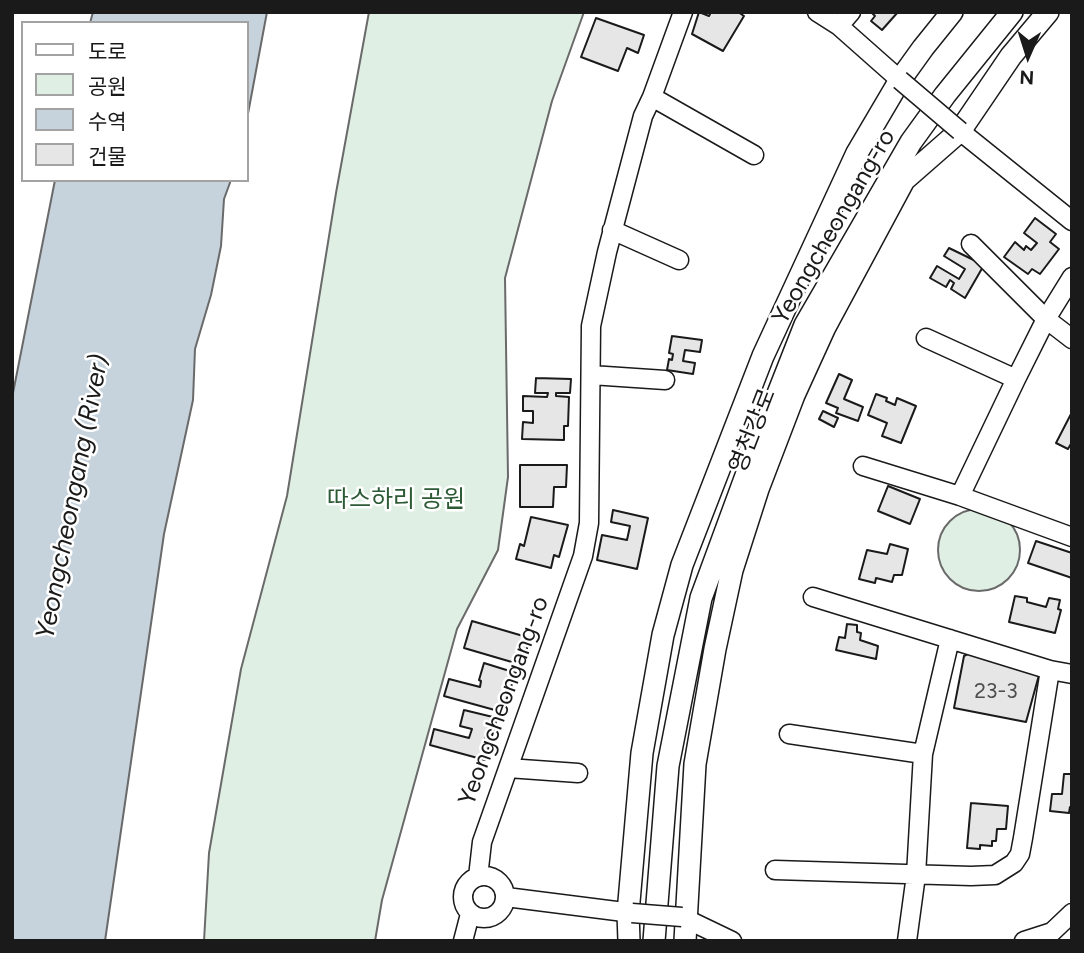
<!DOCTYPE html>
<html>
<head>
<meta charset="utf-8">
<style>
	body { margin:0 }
	#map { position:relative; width:1084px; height:953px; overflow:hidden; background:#fff; font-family:Figtree,"Noto Sans KR",sans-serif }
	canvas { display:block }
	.frame { position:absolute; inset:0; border:14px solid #1a1a1a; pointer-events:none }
	.legend { position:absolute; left:21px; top:21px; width:228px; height:161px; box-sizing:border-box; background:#fff; border:2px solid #a3a3a3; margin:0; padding:9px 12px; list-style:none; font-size:21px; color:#1a1a1a }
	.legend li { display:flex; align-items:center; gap:14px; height:35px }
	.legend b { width:35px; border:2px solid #a3a3a3 }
	.north { position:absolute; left:993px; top:21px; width:70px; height:70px; -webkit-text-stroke:5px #fff; paint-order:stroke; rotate:183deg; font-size:19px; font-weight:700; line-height:28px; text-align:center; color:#1a1a1a }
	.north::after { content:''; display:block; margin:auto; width:24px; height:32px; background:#1a1a1a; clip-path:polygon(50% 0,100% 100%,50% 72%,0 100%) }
</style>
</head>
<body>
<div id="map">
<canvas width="1084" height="953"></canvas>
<div class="frame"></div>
<ul class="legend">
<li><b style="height:9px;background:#fff"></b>도로</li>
<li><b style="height:19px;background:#e0efe3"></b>공원</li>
<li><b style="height:19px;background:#c6d2dc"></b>수역</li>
<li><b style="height:19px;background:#e6e6e6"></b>건물</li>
</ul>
<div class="north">N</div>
</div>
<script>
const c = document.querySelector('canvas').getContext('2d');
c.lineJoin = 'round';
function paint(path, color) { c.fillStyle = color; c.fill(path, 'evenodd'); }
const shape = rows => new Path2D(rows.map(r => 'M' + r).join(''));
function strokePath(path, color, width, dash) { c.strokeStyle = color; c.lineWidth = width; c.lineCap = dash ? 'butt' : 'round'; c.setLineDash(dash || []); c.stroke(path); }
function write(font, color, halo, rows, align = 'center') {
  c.font = font + ' Figtree,"Noto Sans KR",sans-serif'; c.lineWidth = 5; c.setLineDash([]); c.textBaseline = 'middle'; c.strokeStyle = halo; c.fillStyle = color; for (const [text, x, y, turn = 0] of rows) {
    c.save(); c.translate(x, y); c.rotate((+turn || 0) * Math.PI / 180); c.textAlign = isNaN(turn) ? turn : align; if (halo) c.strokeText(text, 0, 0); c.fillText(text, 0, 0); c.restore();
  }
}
const green = shape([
	[369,12,584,12,552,101,505,278,508,477,498,550,457,629,382,900,375,941,204,941,209,853,241,669,287,496,336,193,369,12],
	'938 550a41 41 0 1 1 82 0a41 41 0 1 1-82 0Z'
]);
const water = shape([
	[93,12,267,12,247,119,247,23,90,23,93,12],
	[55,180,231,180,224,199,221,246,211,295,195,349,193,400,164,534,105,941,12,941,12,398,55,180]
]);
const building = shape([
	[699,12,709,16,711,12,738,12,744,16,723,51,692,34,699,12],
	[871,12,898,12,882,30,871,21,875,16,871,12],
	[596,18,644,35,638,53,627,48,618,71,581,57,596,18],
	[1035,218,1056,234,1050,242,1059,249,1040,274,1032,269,1028,274,1004,257,1015,242,1024,250,1026,246,1031,250,1037,243,1024,233,1035,218],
	[949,248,984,265,965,298,951,289,954,283,950,280,946,287,930,278,937,266,959,279,965,269,944,256,949,248],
	[672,336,702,340,700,352,685,350,683,361,695,363,693,374,667,370,669,359,672,360,673,354,669,353,672,336],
	[839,374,852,380,844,399,863,407,858,421,836,413,838,408,826,403,839,374],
	[536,378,571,379,570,393,556,393,556,396,569,397,568,426,564,426,564,440,522,439,523,422,533,423,533,411,523,411,523,396,547,397,548,393,535,393,536,378],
	[876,394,887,398,886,401,895,405,897,398,916,406,901,443,882,436,887,423,868,415,876,394],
	[823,411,838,418,834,427,819,419,823,411],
	[1072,412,1072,442,1068,449,1056,443,1072,412],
	[520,465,567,465,566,487,554,487,553,507,520,507,520,465],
	[888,486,920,499,910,524,878,511,888,486],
	[613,510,648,518,637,569,597,560,602,535,627,540,630,526,611,522,613,510],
	[531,517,568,525,559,557,554,555,551,568,516,559,520,544,524,546,531,517],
	[1036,541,1072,553,1072,578,1028,563,1036,541],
	[890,544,908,549,902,575,894,575,892,582,876,578,875,583,859,579,867,550,887,554,890,544],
	[1015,596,1027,598,1027,602,1046,607,1049,598,1060,600,1058,609,1061,610,1055,633,1009,622,1015,596],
	[472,621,530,638,522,665,464,648,472,621],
	[847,624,857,625,857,632,861,633,860,640,878,646,876,659,836,650,839,637,845,638,847,624],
	[977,649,1039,675,1026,722,954,708,964,656,977,649],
	[484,663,516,673,502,712,444,696,449,679,480,687,481,681,479,680,484,663],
	[464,710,497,718,492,736,486,735,483,745,489,746,485,760,430,745,434,729,469,738,472,729,460,726,464,710],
	[1064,774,1072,774,1072,807,1070,807,1069,813,1050,811,1052,794,1062,794,1064,774],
	[971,803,1008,806,1006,829,997,829,996,841,992,841,992,846,980,845,980,849,967,848,971,803]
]);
const minor = shape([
	[817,12,839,26,900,80],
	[839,26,851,12],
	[652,97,754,155],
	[960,131,1072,221],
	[612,230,679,260],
	[971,244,1046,319,1072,339],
	[926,338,1016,379],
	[591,375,665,380],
	[863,466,960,496,1072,537],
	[960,496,1016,379,1046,319,1072,277],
	[813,597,1050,670,1072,674],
	[789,734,923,754],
	[508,768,578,773],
	[775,870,971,876,995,875,1014,863,1020,854,1023,838,1050,670],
	'463 897a21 21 0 1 1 42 0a21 21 0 1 1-42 0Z',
	[478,877,482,842,583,556,589,523,591,326,607,252,643,116,652,97,683,12],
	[506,897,632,913],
	[682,917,732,941],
	[463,941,470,914],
	[907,941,916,875,923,754,950,639],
	[1024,941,1052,932,1072,913]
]);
const tertiary = shape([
	[629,941,628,913,642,753,663,635,682,565,763,356,857,153,900,80,923,48,952,12],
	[654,941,668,766,701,598,750,465,805,325,911,142,945,95,1012,12],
	[685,941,695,764,715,649,732,570,758,489,794,395,825,327,904,180,960,131,1011,56,1048,12]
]);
const minorBridge = shape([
	[900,80,960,131],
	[632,913,682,917]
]);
const numberNames = [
	["23-3",996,692]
];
const streetNames = [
	["Yeongcheongang-ro",834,227,-60],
	["영천강로",753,431,-69],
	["Yeongcheongang-ro",504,701,-70]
];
const parkNames = [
	["따스하리 공원",396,500]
];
const waterNames = [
	["Yeongcheongang (River)",73,497,-79]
];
paint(green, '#e0efe3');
strokePath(green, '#6a6a6a', 2);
paint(water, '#c6d2dc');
strokePath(water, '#6a6a6a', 2);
paint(building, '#e6e6e6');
strokePath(building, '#1a1a1a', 2);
strokePath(minor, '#1a1a1a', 21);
strokePath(tertiary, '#1a1a1a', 24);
strokePath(minor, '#fff', 18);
strokePath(tertiary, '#fff', 21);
strokePath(minorBridge, '#1a1a1a', 21, []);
strokePath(minorBridge, '#fff', 18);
write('21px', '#4d4d4d', null, numberNames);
write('24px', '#1a1a1a', '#fff', streetNames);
write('24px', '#2b5a34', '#fff', parkNames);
write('italic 26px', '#1a1a1a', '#fff', waterNames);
</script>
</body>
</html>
